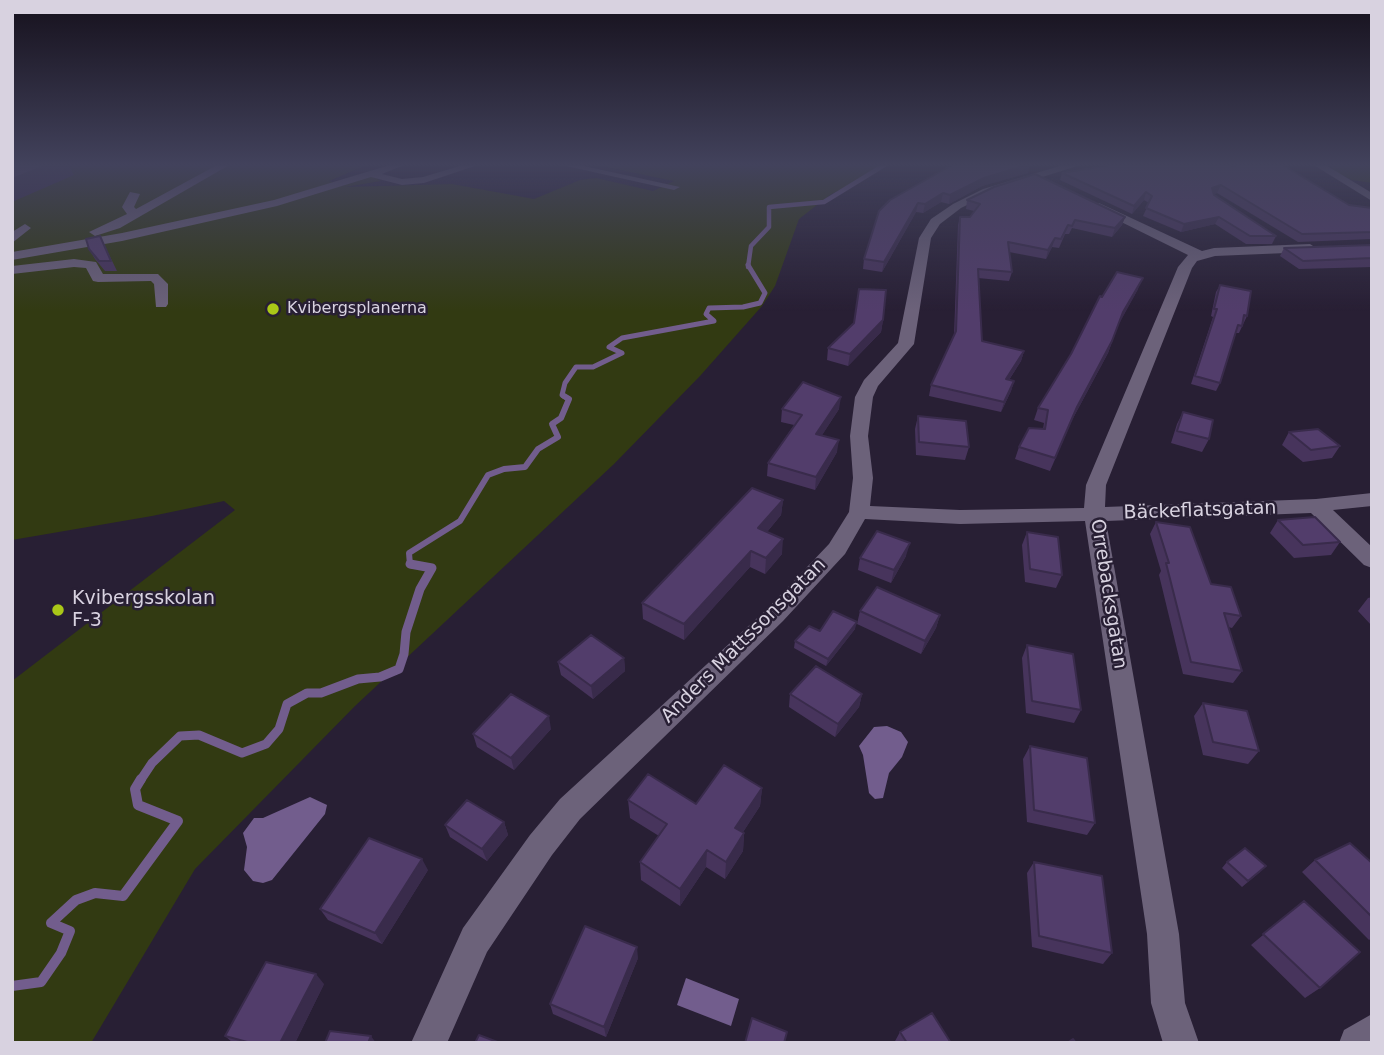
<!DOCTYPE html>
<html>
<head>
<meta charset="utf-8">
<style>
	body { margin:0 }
	#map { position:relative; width:1384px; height:1055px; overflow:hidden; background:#281f34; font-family:"DejaVu Sans",sans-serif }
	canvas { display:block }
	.frame { position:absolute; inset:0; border:14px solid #d8d2e0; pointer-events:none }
</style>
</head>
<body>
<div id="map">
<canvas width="1384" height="1055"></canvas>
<div class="frame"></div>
</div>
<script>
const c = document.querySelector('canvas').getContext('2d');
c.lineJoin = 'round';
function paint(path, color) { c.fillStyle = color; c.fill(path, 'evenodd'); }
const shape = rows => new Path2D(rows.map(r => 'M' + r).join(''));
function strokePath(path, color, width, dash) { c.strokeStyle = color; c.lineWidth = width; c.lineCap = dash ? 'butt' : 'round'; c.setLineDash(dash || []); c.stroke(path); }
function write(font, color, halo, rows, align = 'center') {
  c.font = font + ' "DejaVu Sans",sans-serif'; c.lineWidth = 5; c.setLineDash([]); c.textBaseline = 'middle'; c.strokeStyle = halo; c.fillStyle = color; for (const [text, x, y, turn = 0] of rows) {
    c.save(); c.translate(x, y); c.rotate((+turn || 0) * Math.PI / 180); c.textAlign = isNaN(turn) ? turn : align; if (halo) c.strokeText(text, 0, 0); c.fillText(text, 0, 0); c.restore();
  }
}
const green = shape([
	[12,164,369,164,329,181,343,186,344,183,370,175,381,181,345,187,452,184,534,199,580,180,596,178,653,191,674,181,591,164,889,164,830,195,799,219,775,286,762,306,700,376,614,464,355,706,195,869,91,1043,12,1043,12,681,235,510,224,501,152,516,12,540],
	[1327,164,1372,164,1372,183,1352,180,1337,173]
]);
const water = shape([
	[887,726,901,732,908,742,902,757,889,773,883,798,875,799,869,793,863,755,859,746,874,727],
	[310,797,327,805,325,814,272,880,263,883,253,881,244,870,247,847,243,833,254,818,263,818],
	[686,978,739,999,731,1026,677,1005]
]);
const streamFar4 = shape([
	[748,267,751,246,769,227,769,207,824,202,886,164]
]);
const streamFar3 = shape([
	[567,398,562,395,565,383,576,367,593,367,622,353,609,347,622,338,714,321,706,314,709,308,743,307,760,303,765,293,748,265]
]);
const streamFar2 = shape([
	[417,566,410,565,409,553,460,521,488,475,504,469,525,467,538,449,558,437,552,424,561,418,569,399,564,396]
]);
const streamFar1 = shape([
	[140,781,152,763,180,736,199,735,242,753,266,744,279,729,287,704,307,693,321,693,358,679,380,677,399,669,404,654,406,632,420,589,432,568,410,564]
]);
const stream = shape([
	[12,986,41,982,61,953,70,931,51,923,76,900,95,893,123,896,178,821,138,805,135,789,141,779]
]);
const minor = shape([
	[219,164,231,164,120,228,95,236,89,232,127,214,122,207,130,192,140,194,134,207,136,209,219,164],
	[393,164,407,164,382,174,402,179,423,177,466,164,481,164,424,183,402,185,371,177,277,206,122,241,12,260,12,252,122,233,274,200,393,164],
	[557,164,575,164,680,187,674,190,557,164],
	[1066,164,1084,164,991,193,961,208,940,224,931,238,914,344,878,386,873,397,868,436,873,478,870,506,960,510,1084,508,1086,485,1178,267,1188,255,1095,209,1093,207,1099,203,1202,251,1214,248,1310,244,1316,248,1310,252,1215,256,1197,261,1192,268,1106,485,1105,507,1316,499,1372,493,1372,506,1333,510,1372,547,1372,568,1364,565,1311,513,1106,521,1179,934,1185,1003,1199,1043,1163,1043,1151,1003,1147,934,1085,521,960,524,865,519,845,554,783,621,580,819,552,855,487,952,447,1043,411,1043,463,928,530,835,560,799,767,609,829,544,849,512,853,478,850,436,855,397,864,380,898,343,919,238,931,219,953,204,983,189,1066,164],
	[1312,164,1324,164,1372,193,1372,201,1312,164],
	[25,224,31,228,12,243,12,232,25,224],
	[74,259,96,262,103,274,158,274,168,284,168,304,166,307,156,307,154,284,151,281,98,282,93,281,86,268,74,267,12,274,12,266,74,259],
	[1372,1014,1372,1043,1339,1043,1344,1030,1372,1014]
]);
const wall = shape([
	[1030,164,1028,173,982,186,949,204,941,202,923,213,916,212,882,272,863,269,864,259,879,211],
	[1098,164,1230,164,1232,166,1238,165,1237,164,1275,164,1274,165,1349,205,1372,208,1372,239,1298,242,1217,193,1214,194,1276,236,1272,244,1246,244,1215,224,1181,232,1143,216,1149,203,1144,200,1132,214,1060,180,1062,173,1103,166],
	[967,200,1125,217,1122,225,1112,237,1072,228,1069,234,1065,234,1059,248,1052,247,1046,259,1009,252,1012,272,1009,281,978,278,982,341,1024,351,1021,361,1009,380,1014,381,1011,391,1001,412,929,396,931,385,954,336,958,225,960,217,970,217,974,211,966,209],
	[100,236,117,271,105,271,95,259,89,249],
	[1372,245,1372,267,1299,269,1280,256,1284,248],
	[1220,285,1247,316,1239,333,1236,333,1220,383,1216,391,1191,384,1213,317,1211,316,1216,292],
	[1138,289,1119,323,1108,353,1072,420,1050,471,1015,459,1019,447,1043,429,1044,423,1034,420,1038,408,1071,354,1102,297],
	[883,320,881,332,848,366,827,360,828,348],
	[782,409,839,409,822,435,837,452,815,490,767,476,768,463,794,425,781,422],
	[1183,412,1209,439,1202,452,1171,443,1177,424],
	[918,416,969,447,965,460,916,455,915,429],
	[1289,432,1340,446,1332,458,1303,462,1282,445],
	[783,500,781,515,767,532,782,554,765,574,750,567,684,640,643,619,642,603],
	[1278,520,1340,542,1331,555,1294,558,1270,533],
	[1156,522,1241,616,1232,628,1228,627,1242,671,1233,683,1183,674,1159,575,1161,571,1150,534],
	[1027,532,1062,575,1056,588,1025,582,1022,545],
	[906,556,891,583,858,570,860,558],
	[1372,597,1372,626,1358,611,1368,598],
	[860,611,940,615,936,628,921,654,857,624],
	[855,629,826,666,794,648,795,641,820,631],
	[1027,645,1081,710,1074,723,1026,713,1022,658],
	[624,658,625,671,593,699,561,675,558,662],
	[790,694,862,694,859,707,835,737,789,707],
	[1203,703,1259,751,1248,764,1203,755,1194,716],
	[551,729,514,770,477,747,473,734],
	[1030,746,1095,823,1087,835,1027,822,1023,759],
	[762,788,760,806,743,832,744,833,743,851,725,879,706,867,680,906,641,880,640,862,659,836,630,818,628,800,696,804],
	[504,822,508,835,487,861,450,837,445,825],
	[1315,860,1372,863,1372,938,1369,940,1302,872],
	[1034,862,1112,953,1103,964,1032,947,1027,873],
	[1227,862,1260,872,1242,887,1222,868],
	[428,870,382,944,328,920,320,909],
	[1304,901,1320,988,1305,998,1251,945],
	[638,958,606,1037,553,1014,550,1004],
	[324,984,295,1043,233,1043,225,1036],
	[900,1032,951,1043,894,1043]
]);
const shadedWall = shape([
	[50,164,68,164,74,175,12,202,12,179],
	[1030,164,1028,173,982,186,949,204,950,195,984,178],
	[1221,185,1217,193,1209,196,1212,188],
	[1146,192,1144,200,1132,214,1134,206],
	[943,193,941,202,923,213,925,204],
	[918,203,916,212,882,272,884,262],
	[1125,217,1122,225,1112,237,1115,228],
	[1219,217,1215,224,1181,232,1184,224],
	[1055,238,1052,247,1046,259,1048,250],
	[1143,278,1138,289,1119,324,1123,312],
	[883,320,881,332,848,366,850,354],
	[1112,341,1108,353,1072,420,1050,471,1077,407],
	[1024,351,1021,361,1003,389,1006,379],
	[1014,381,1011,391,1001,412,1004,402],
	[841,397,839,409,815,446,816,434],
	[839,440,837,452,815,490,816,477],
	[783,500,781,515,757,544,758,528],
	[783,539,782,554,765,574,766,558],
	[910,543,906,556,891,583,894,570],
	[751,551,750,567,684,640,684,624],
	[940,615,936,628,921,654,925,641],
	[857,622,855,629,826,666,828,659],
	[624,658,625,671,593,699,591,686],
	[862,694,859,707,835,737,838,724],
	[549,716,551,729,514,770,511,758],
	[762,788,760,806,734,846,735,828],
	[504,822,508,835,487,861,482,849],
	[744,833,743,851,725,879,726,862],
	[707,850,706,867,680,906,680,889],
	[422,859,428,870,382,944,375,933],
	[637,947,638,958,606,1037,604,1027],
	[316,974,324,984,295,1043,280,1043],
	[371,1036,376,1043,368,1043]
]);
const building = shape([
	[12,164,50,164,12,179,12,164],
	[954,164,1030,164,984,178,950,195,943,193,925,204,918,203,884,262,864,259,879,211,890,200,954,164],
	[1116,164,1230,164,1232,166,1244,164,1273,164,1272,165,1283,165,1349,205,1372,208,1372,232,1302,234,1221,185,1212,188,1214,195,1276,236,1250,236,1219,217,1184,224,1146,208,1152,196,1146,192,1134,206,1062,173,1116,164],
	[1035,174,1125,217,1115,228,1075,220,1072,226,1068,225,1061,239,1055,238,1048,250,1008,242,1012,272,978,269,982,341,1024,351,1006,379,1014,381,1004,402,931,385,956,331,960,217,970,217,980,204,967,200,994,187,1035,174],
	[100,236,111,261,99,261,89,249,86,239,100,236],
	[1372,245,1372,258,1303,261,1284,248,1372,245],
	[1117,272,1143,278,1123,312,1112,341,1077,407,1055,458,1019,447,1029,428,1045,429,1048,410,1038,408,1071,354,1100,296,1102,297,1117,272],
	[1220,285,1251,291,1247,316,1244,315,1242,326,1238,325,1220,383,1195,376,1217,309,1214,309,1220,285],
	[859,289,886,290,883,320,850,354,828,348,854,323,859,289],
	[803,382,841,397,816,434,839,440,816,477,768,463,802,415,782,409,803,382],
	[1183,412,1213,420,1209,439,1177,431,1183,412],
	[918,416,966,421,969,447,919,442,918,416],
	[1318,429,1340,446,1311,450,1289,432,1318,429],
	[752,488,783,500,758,528,783,539,766,558,751,551,684,624,642,603,752,488],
	[1315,517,1340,542,1303,545,1278,520,1315,517],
	[1156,522,1190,527,1211,584,1231,587,1241,616,1224,613,1242,671,1191,662,1166,563,1169,563,1156,522],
	[877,531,910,543,894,570,860,558,877,531],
	[1027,532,1058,537,1062,575,1030,569,1027,532],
	[877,587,940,615,925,641,860,611,877,587],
	[833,611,857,622,828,659,795,641,809,626,820,631,833,611],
	[591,635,624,658,591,686,558,662,591,635],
	[1027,645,1073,654,1081,710,1032,701,1027,645],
	[816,666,862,694,838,724,790,694,816,666],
	[511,694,549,716,511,758,473,734,511,694],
	[1203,703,1247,711,1259,751,1213,742,1203,703],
	[1030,746,1087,758,1095,823,1034,810,1030,746],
	[724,765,762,788,735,828,744,833,726,862,707,850,680,889,640,862,667,824,628,800,648,774,696,804,724,765],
	[467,800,504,822,482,849,445,825,467,800],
	[369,838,422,859,375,933,320,909,369,838],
	[1350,843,1372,863,1372,917,1315,860,1350,843],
	[1245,848,1266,866,1248,881,1227,862,1245,848],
	[1034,862,1102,876,1112,953,1039,936,1034,862],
	[1304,901,1360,952,1320,988,1263,934,1304,901],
	[585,926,637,947,604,1027,550,1004,585,926],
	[266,962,316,974,280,1043,251,1043,225,1036,266,962],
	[932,1013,951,1043,907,1043,900,1032,932,1013],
	[752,1018,787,1032,784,1043,745,1043,752,1018],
	[330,1031,371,1036,368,1043,325,1043,330,1031],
	[479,1035,500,1043,475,1043,479,1035],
	[1073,1039,1076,1043,1067,1043,1073,1039]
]);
const markers = [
	[273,309,7,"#aac718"],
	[58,610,7,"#aac718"]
];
const farPoinames = [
	["Kvibergsplanerna",287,309]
];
const streetNames = [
	["Bäckeflatsgatan",1200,511,-2],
	["Orrebacksgatan",1108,594,81],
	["Anders Mattssonsgatan",744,641,-45]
];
const poiNames = [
	["Kvibergsskolan",72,599],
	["F-3",72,621]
];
paint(green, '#323a12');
paint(water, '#725d8d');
strokePath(streamFar4, '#725d8d', 4.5);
strokePath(streamFar3, '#725d8d', 5);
strokePath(streamFar2, '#725d8d', 6);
strokePath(streamFar1, '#725d8d', 9);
strokePath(stream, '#725d8d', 10);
paint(minor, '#6c627a');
paint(wall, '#47345c');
paint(shadedWall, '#392b4b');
paint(building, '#523d6b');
strokePath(building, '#392b4b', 2);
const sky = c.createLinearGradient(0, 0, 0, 311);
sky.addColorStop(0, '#16111d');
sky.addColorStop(0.53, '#42425c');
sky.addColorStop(1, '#42425c00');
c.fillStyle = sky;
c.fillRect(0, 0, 1384, 311);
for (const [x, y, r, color] of markers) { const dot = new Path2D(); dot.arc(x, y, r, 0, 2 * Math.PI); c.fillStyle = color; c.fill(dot); strokePath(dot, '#281f34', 2.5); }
write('16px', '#d8d2e0', '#281f34', farPoinames, 'left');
write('19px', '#d8d2e0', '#281f34', streetNames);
write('19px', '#d8d2e0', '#281f34', poiNames, 'left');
</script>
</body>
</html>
